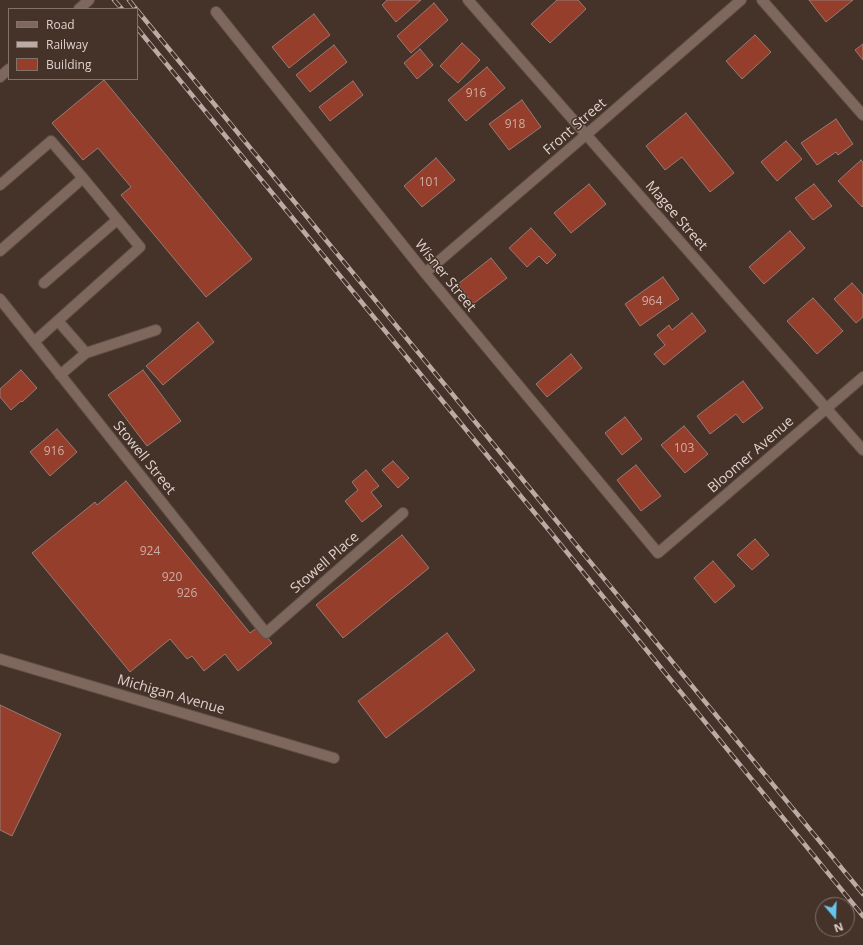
<!DOCTYPE html>
<html>
<head>
<meta charset="utf-8">
<style>
	body { margin:0 }
	#map { position:relative; width:863px; height:945px; overflow:hidden; background:#453229; font-family:"Open Sans",sans-serif }
	canvas { display:block }
	.legend { position:absolute; left:8px; top:8px; width:130px; height:72px; box-sizing:border-box; background:#453229; border:1px solid #83726b; margin:0; padding:5px 7px; list-style:none; font-size:12px; color:#dfd2cd }
	.legend li { display:flex; align-items:center; gap:8px; height:20px }
	.legend b { width:20px; border:1px solid #83726b }
	.north { position:absolute; left:815px; top:897px; width:40px; height:40px; box-sizing:border-box; background:#453229; border:1px solid #83726b; border-radius:50%; rotate:161deg; font-size:11px; font-weight:700; line-height:16px; text-align:center; color:#dfd2cd }
	.north::after { content:''; display:block; margin:auto; width:14px; height:18px; background:#65c5ee; clip-path:polygon(50% 0,100% 100%,50% 72%,0 100%) }
</style>
</head>
<body>
<div id="map">
<canvas width="863" height="945"></canvas>
<ul class="legend">
<li><b style="height:5px;background:#7e685e"></b>Road</li>
<li><b style="height:5px;background:#baaba5"></b>Railway</li>
<li><b style="height:11px;background:#953e2b"></b>Building</li>
</ul>
<div class="north">N</div>
</div>
<script>
const c = document.querySelector('canvas').getContext('2d');
c.lineJoin = 'round';
function paint(path, color) { c.fillStyle = color; c.fill(path, 'evenodd'); }
const shape = rows => new Path2D(rows.map(r => 'M' + r).join(''));
function strokePath(path, color, width, dash) { c.strokeStyle = color; c.lineWidth = width; c.lineCap = dash ? 'butt' : 'round'; c.setLineDash(dash || []); c.stroke(path); }
function write(font, color, halo, rows, align = 'center') {
  c.font = font + ' "Open Sans",sans-serif'; c.lineWidth = 3; c.setLineDash([]); c.textBaseline = 'middle'; c.strokeStyle = halo; c.fillStyle = color; for (const [text, x, y, turn = 0] of rows) {
    c.save(); c.translate(x, y); c.rotate((+turn || 0) * Math.PI / 180); c.textAlign = isNaN(turn) ? turn : align; if (halo) c.strokeText(text, 0, 0); c.fillText(text, 0, 0); c.restore();
  }
}
const building = shape([
	[387,0,421,0,396,22,382,5,387,0],
	[557,0,578,0,586,9,550,43,531,24,557,0],
	[809,0,853,0,826,22,809,0],
	[434,3,448,20,411,53,397,36,434,3],
	[314,14,330,35,289,68,272,47,314,14],
	[755,35,771,52,742,79,726,61,755,35],
	[462,43,480,60,458,83,440,66,462,43],
	[863,44,863,60,855,50,863,44],
	[334,45,347,62,310,92,296,75,334,45],
	[420,49,433,65,417,79,404,63,420,49],
	[487,67,505,88,466,121,448,100,487,67],
	[104,80,252,259,206,297,121,195,131,187,98,148,83,160,52,123,104,80],
	[353,81,363,95,330,121,319,107,353,81],
	[522,100,541,127,509,150,489,124,522,100],
	[686,113,734,173,710,192,682,157,665,170,646,146,686,113],
	[836,119,853,144,838,155,836,152,817,165,801,143,836,119],
	[786,141,802,159,777,181,761,162,786,141],
	[436,158,455,180,422,207,404,186,436,158],
	[861,160,863,162,863,206,862,207,838,181,861,160],
	[589,184,606,204,571,233,554,213,589,184],
	[814,184,832,206,813,220,795,198,814,184],
	[531,228,556,255,547,264,539,256,527,267,509,248,531,228],
	[790,231,805,248,764,284,749,267,790,231],
	[491,258,507,278,473,304,458,284,491,258],
	[663,277,679,299,640,326,625,304,663,277],
	[852,283,863,295,863,317,856,323,834,299,852,283],
	[813,298,843,331,817,354,787,321,813,298],
	[692,313,706,331,664,365,654,354,665,345,657,335,669,325,672,330,692,313],
	[198,322,214,342,163,385,146,366,198,322],
	[571,354,582,368,547,397,536,384,571,354],
	[21,370,37,388,22,402,21,401,11,410,0,397,0,389,21,370],
	[143,370,181,421,147,446,108,395,143,370],
	[743,381,763,408,743,423,736,414,710,434,697,416,743,381],
	[625,417,642,439,622,455,605,433,625,417],
	[684,426,708,454,685,473,661,445,684,426],
	[57,429,77,452,50,476,30,452,57,429],
	[393,461,409,478,398,488,382,470,393,461],
	[636,465,661,496,641,511,617,480,636,465],
	[366,470,379,486,371,492,382,506,362,522,345,501,358,490,352,482,366,470],
	[126,481,250,633,258,627,272,643,238,671,225,654,204,671,192,656,187,659,170,639,130,672,32,553,95,502,97,505,126,481],
	[402,535,429,568,343,638,316,605,402,535],
	[755,539,769,555,752,570,737,555,755,539],
	[713,561,735,586,715,603,694,578,713,561],
	[447,633,475,670,386,738,358,701,447,633],
	[0,705,61,734,12,836,0,830,0,705]
]);
const minor = shape([
	[468,0,863,450],
	[762,0,863,115],
	[79,9,89,0],
	[216,12,425,273,658,553,863,377],
	[0,77,9,69],
	[0,185,51,141,83,178],
	[0,251,83,178,140,247,34,342],
	[425,273,602,121,741,0],
	[44,283,117,220],
	[0,299,266,633,403,513],
	[58,321,86,353,156,330],
	[60,375,86,353],
	[0,659,334,758]
]);
const rail = shape([
	[114,0,122,9],
	[129,0,136,9],
	[137,10,863,894],
	[137,28,472,437,548,529,863,916]
]);
const numberNames = [
	["916",476,94],
	["918",515,125],
	["101",429,183],
	["964",652,302],
	["103",684,449],
	["916",54,452],
	["924",150,552],
	["920",172,578],
	["926",187,594]
];
const streetNames = [
	["Front Street",575,127,-41],
	["Magee Street",676,216,49],
	["Wisner Street",445,276,51],
	["Bloomer Avenue",751,455,-41],
	["Stowell Street",144,458,51],
	["Stowell Place",325,563,-41],
	["Michigan Avenue",171,695,16]
];
paint(building, '#953e2b');
strokePath(building, '#957c76', 1);
strokePath(minor, '#5d4e46', 12);
strokePath(minor, '#7e685e', 10);
strokePath(rail, '#baaba5', 4.5);
strokePath(rail, '#453229', 3, [9]);
write('12px', '#ccada4', null, numberNames);
write('14px', '#dfd2cd', '#453229', streetNames);
</script>
</body>
</html>
